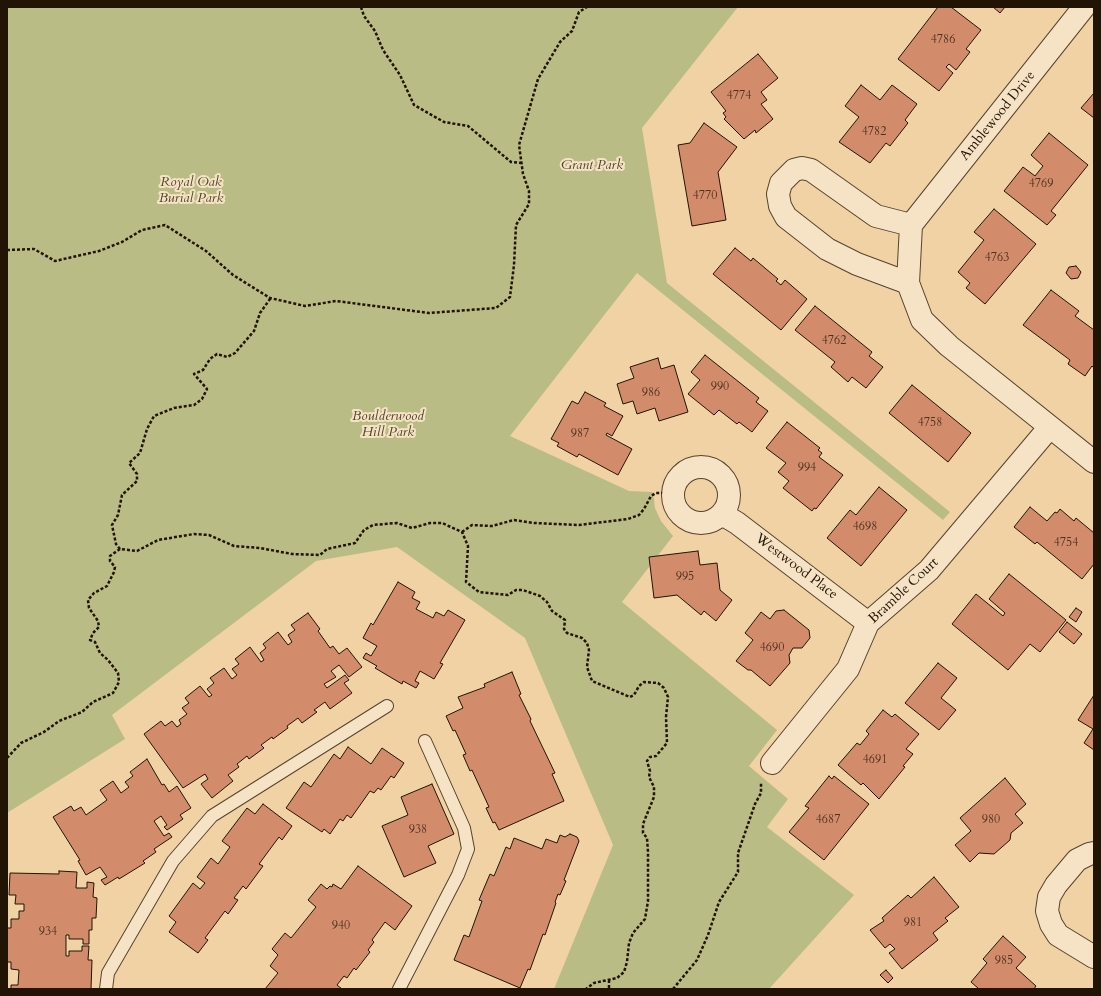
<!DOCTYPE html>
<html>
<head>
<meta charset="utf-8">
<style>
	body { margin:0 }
	#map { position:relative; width:1101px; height:996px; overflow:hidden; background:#f1d2a5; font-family:Cardo,serif }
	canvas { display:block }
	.frame { position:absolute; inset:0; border:8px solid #211404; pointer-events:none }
</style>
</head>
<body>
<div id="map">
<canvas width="1101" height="996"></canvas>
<div class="frame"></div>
</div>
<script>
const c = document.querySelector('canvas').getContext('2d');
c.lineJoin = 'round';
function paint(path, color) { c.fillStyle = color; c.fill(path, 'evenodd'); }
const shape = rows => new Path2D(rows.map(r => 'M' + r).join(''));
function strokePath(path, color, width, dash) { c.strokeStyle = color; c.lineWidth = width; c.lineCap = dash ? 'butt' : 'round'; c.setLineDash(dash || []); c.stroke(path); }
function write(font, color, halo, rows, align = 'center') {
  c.font = font + ' Cardo,serif'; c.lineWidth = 4; c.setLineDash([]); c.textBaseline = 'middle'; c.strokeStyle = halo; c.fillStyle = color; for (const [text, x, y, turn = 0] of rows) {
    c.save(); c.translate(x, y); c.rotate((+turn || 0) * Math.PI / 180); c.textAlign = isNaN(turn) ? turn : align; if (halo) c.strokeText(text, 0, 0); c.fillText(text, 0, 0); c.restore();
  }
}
const green = shape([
	[7,7,738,7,642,128,667,283,950,512,943,520,637,273,510,436,629,491,653,492,655,508,661,521,673,536,622,602,777,730,749,766,788,799,767,827,854,895,769,989,554,989,613,845,525,638,397,547,316,561,112,715,125,739,7,813]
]);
const building = shape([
	[938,7,951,7,981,30,966,49,970,52,956,70,949,64,946,67,953,73,939,91,898,59,938,7],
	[993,7,1005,7,1000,13,993,7],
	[758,54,778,78,761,92,767,100,761,104,773,119,756,133,755,130,744,139,724,119,726,117,723,113,726,111,711,92,758,54],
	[861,85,880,100,892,85,917,104,905,120,908,123,890,146,886,143,870,163,839,142,859,117,845,106,861,85],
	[1094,93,1094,118,1081,108,1094,93],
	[704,123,737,147,718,172,726,220,692,226,678,145,690,143,704,123],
	[1049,133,1088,165,1051,211,1056,215,1047,225,1004,191,1023,167,1035,176,1043,166,1031,155,1049,133],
	[994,209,1036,244,985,304,966,288,970,283,958,272,984,240,974,232,994,209],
	[735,248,751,261,753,258,778,279,776,281,781,285,785,280,807,299,781,330,713,274,735,248],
	[1076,266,1081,272,1078,278,1071,279,1066,273,1069,267,1076,266],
	[1051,290,1079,311,1075,316,1094,330,1094,368,1092,366,1085,376,1068,364,1070,360,1023,325,1051,290],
	[815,306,872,352,869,356,883,367,866,388,852,377,848,382,831,367,835,362,795,330,815,306],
	[705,355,759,398,756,402,768,411,752,432,739,422,737,424,719,410,714,415,688,394,700,380,691,372,705,355],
	[658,358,661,369,674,365,688,412,659,421,655,408,637,414,633,401,623,404,617,384,634,378,630,367,658,358],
	[912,385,971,433,948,462,889,413,912,385],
	[585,392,606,403,604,406,623,416,612,436,607,433,606,435,632,449,618,475,579,454,577,457,557,446,559,443,551,439,572,401,578,404,585,392],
	[787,422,820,448,818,450,822,453,819,457,843,475,816,509,814,508,812,511,783,488,789,481,778,472,786,463,766,448,787,422],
	[879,487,907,510,861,566,827,538,850,510,856,515,879,487],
	[1030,507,1047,521,1055,512,1057,513,1060,509,1074,521,1076,518,1094,533,1094,564,1082,579,1037,542,1035,544,1014,527,1030,507],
	[698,551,700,565,717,563,720,590,732,600,716,621,704,611,701,615,677,595,654,598,649,557,698,551],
	[1009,574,1066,620,1040,652,1030,644,1008,670,952,624,976,594,1003,616,1005,613,989,599,1009,574],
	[398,582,415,592,412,598,420,602,416,609,433,618,436,612,444,616,448,610,465,620,440,663,443,664,434,679,420,671,415,681,419,683,416,688,403,681,402,684,375,668,377,666,363,658,366,653,371,656,377,646,363,638,371,623,373,625,398,582],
	[1076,608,1082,612,1076,622,1069,617,1076,608],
	[784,610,809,630,810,638,802,648,793,648,789,655,790,663,770,686,751,670,748,670,736,661,753,640,745,633,761,612,770,619,776,611,784,610],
	[308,613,320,629,318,631,330,648,333,646,339,654,347,648,362,667,349,677,339,665,331,671,336,677,324,684,327,688,345,675,349,680,344,683,352,693,330,709,325,702,314,710,317,712,302,723,298,718,287,726,288,728,273,739,272,737,261,745,264,748,249,759,247,756,237,764,239,767,228,775,233,781,212,798,201,784,208,779,205,774,183,788,144,734,161,721,165,726,172,721,177,727,181,724,179,720,187,714,182,708,189,703,185,698,200,686,209,697,212,695,207,689,214,683,210,678,224,668,232,679,237,675,232,669,239,664,235,659,250,647,261,662,264,660,260,653,266,648,263,644,278,632,288,645,292,642,288,635,295,630,291,625,308,613],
	[1067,622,1082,634,1074,644,1059,632,1067,622],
	[938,663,957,678,941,698,956,710,939,730,905,703,938,663],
	[512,672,521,694,519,695,531,719,530,721,555,773,552,774,564,801,499,830,495,822,493,823,486,808,489,807,472,770,470,771,463,755,466,754,455,730,453,731,446,716,463,708,458,697,485,687,484,684,512,672],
	[1094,695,1094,750,1084,743,1093,729,1078,720,1094,695],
	[883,710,892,717,895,714,919,734,906,749,913,754,903,766,905,767,879,799,863,783,861,785,838,765,857,743,860,745,869,734,866,731,883,710],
	[348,747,371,764,382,748,404,763,394,778,391,776,381,790,378,788,374,793,370,791,351,818,347,815,343,821,340,819,330,834,324,829,322,832,286,808,304,782,311,787,334,754,340,759,348,747],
	[147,759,162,785,164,784,169,792,177,786,191,808,180,815,183,819,167,830,164,827,167,825,161,816,154,821,164,836,169,833,172,837,154,849,156,852,143,861,145,863,119,879,118,877,105,885,101,880,107,877,100,867,86,875,78,861,80,860,53,817,71,806,74,811,81,807,86,815,107,800,100,790,113,781,121,793,129,787,125,782,133,776,130,772,147,759],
	[829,776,832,779,834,776,869,804,824,860,789,832,809,808,805,806,829,776],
	[1005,778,1026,804,1015,814,1023,823,1011,833,1010,840,994,854,979,853,970,862,955,845,971,831,960,818,1005,778],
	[432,784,454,834,428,846,436,863,404,877,382,826,408,815,401,797,432,784],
	[263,804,292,826,282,840,279,837,259,864,263,866,246,889,243,886,234,898,238,900,228,914,225,911,205,938,208,940,198,953,169,932,176,922,169,916,193,883,200,889,205,883,197,877,211,858,218,864,230,847,222,841,247,808,255,814,263,804],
	[570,834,577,837,579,841,564,880,566,881,560,895,558,894,555,902,556,903,545,935,543,934,530,970,528,969,520,988,454,960,464,935,469,937,482,901,479,900,490,874,494,876,506,847,510,849,514,838,542,849,546,839,557,843,560,835,565,837,570,834],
	[358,866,412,906,395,930,385,922,372,940,374,942,368,950,370,952,356,970,354,968,347,978,344,976,337,985,342,989,265,989,278,973,270,966,278,955,272,949,285,933,291,938,316,907,308,900,321,884,327,889,330,886,332,887,333,884,341,889,358,866],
	[59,871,77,872,76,888,87,888,87,882,94,883,93,897,97,898,96,918,92,918,92,930,89,930,89,944,83,944,83,939,69,939,69,935,66,935,66,956,69,956,69,951,82,951,82,946,89,946,88,960,92,960,91,989,11,989,11,985,18,985,19,970,11,969,11,962,7,962,7,928,11,928,11,919,19,919,19,911,24,911,24,904,15,904,16,895,9,895,10,873,59,874,59,871],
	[934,877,959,907,945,918,948,921,933,933,938,940,902,969,889,953,895,949,890,944,885,948,870,930,884,921,882,918,908,895,911,898,934,877],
	[1003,936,1026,957,1016,968,1036,986,1034,989,979,989,971,982,987,963,983,959,1003,936],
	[886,970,893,978,888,983,880,975,886,970]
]);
const path = shape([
	[361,7,364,16,375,31,383,50,400,75,414,105,444,122,468,126,511,162,522,163],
	[7,250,34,249,55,261,99,251,122,242,142,230,165,225,206,251,233,275,270,298,305,306,336,301,429,313,496,308,510,297,514,265,516,225,529,204,529,191,523,174,519,145,538,79,560,42,572,31,579,12,587,7],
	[462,532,472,525,492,526,514,520,534,523,579,525,628,519,639,515,644,509,651,496,656,493,673,493],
	[120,549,116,544,112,525,118,515,122,495,137,481,137,474,129,463,140,453,147,429,154,416,174,408,194,405,202,399,207,389,194,374,203,370,210,359,217,354,227,357,235,353,254,331,260,313,270,299],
	[7,758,21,743,44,732,59,721,82,712,93,702,113,693,119,682,118,673,108,660,100,653,95,642,90,640,93,633,99,627,98,621,89,608,88,600,94,593,107,586,114,572,115,567,110,561,110,556,120,549,137,551,158,540,194,534,209,535,234,546,260,548,292,554,320,555,327,549,355,543,364,530,373,525,397,523,412,528,430,523,442,523,462,532,468,546,466,582,479,592,508,595,516,590,523,590,540,596,547,602,552,611,565,620,564,629,567,633,582,638,587,643,589,650,587,667,592,681,630,697,634,695,639,686,644,682,658,683,664,688,668,697,666,717,667,743,656,756,650,757,647,761,650,771,649,777,654,787,654,797,643,824,643,833,647,838,648,852,648,901,645,919,633,933,629,943,627,962,624,972,617,978,594,983,586,989],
	[609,980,609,989],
	[673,989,697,960,708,935,719,902,738,872,738,853,755,804,761,793,761,783]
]);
const lane = shape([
	[106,989,108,973,173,861,212,816,387,706],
	[399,989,458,875,468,849,464,828,425,741]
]);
const street = shape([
	[1084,7,911,225,908,283,922,320,949,346,1094,462],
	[908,283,857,264,827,249,786,217,780,206,778,194,781,183,794,170,802,168,811,170,876,216,911,225],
	'673 495a28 28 0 1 1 56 0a28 28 0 1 1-56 0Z',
	[722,514,737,523,868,623],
	[772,763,848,669,868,623,929,570,1049,428],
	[1094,853,1089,854,1077,860,1056,885,1049,897,1047,911,1051,924,1058,935,1094,957]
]);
const numberNames = [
	["4786",943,40],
	["4774",739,96],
	["4782",874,132],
	["4769",1041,184],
	["4770",705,196],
	["4763",997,258],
	["4762",834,341],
	["990",720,387],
	["986",651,393],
	["4758",930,423],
	["987",580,434],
	["994",807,468],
	["4698",865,527],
	["4754",1066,543],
	["995",685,577],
	["4690",772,648],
	["4691",875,760],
	["4687",828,820],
	["980",991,820],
	["938",418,830],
	["981",913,923],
	["940",341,926],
	["934",48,932],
	["985",1004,961]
];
const streetNames = [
	["Amblewood Drive",998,116,-51],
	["Westwood Place",796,567,37],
	["Bramble Court",904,591,-43]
];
const parkNames = [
	["Grant Park",592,166],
	["Royal Oak",191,183],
	["Burial Park",191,199],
	["Boulderwood",388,417],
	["Hill Park",388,433]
];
paint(green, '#babc86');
paint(building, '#d28b6b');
strokePath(building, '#211404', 1);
strokePath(lane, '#55442c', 14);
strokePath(street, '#55442c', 24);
strokePath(path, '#211404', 2.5, [3, 2]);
strokePath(lane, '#f6e2c4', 12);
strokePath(street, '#f6e2c4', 22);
write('12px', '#4d321e', null, numberNames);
write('14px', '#211404', '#f6e2c4', streetNames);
write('italic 14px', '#4f462b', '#f6e2c4', parkNames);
</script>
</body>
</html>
